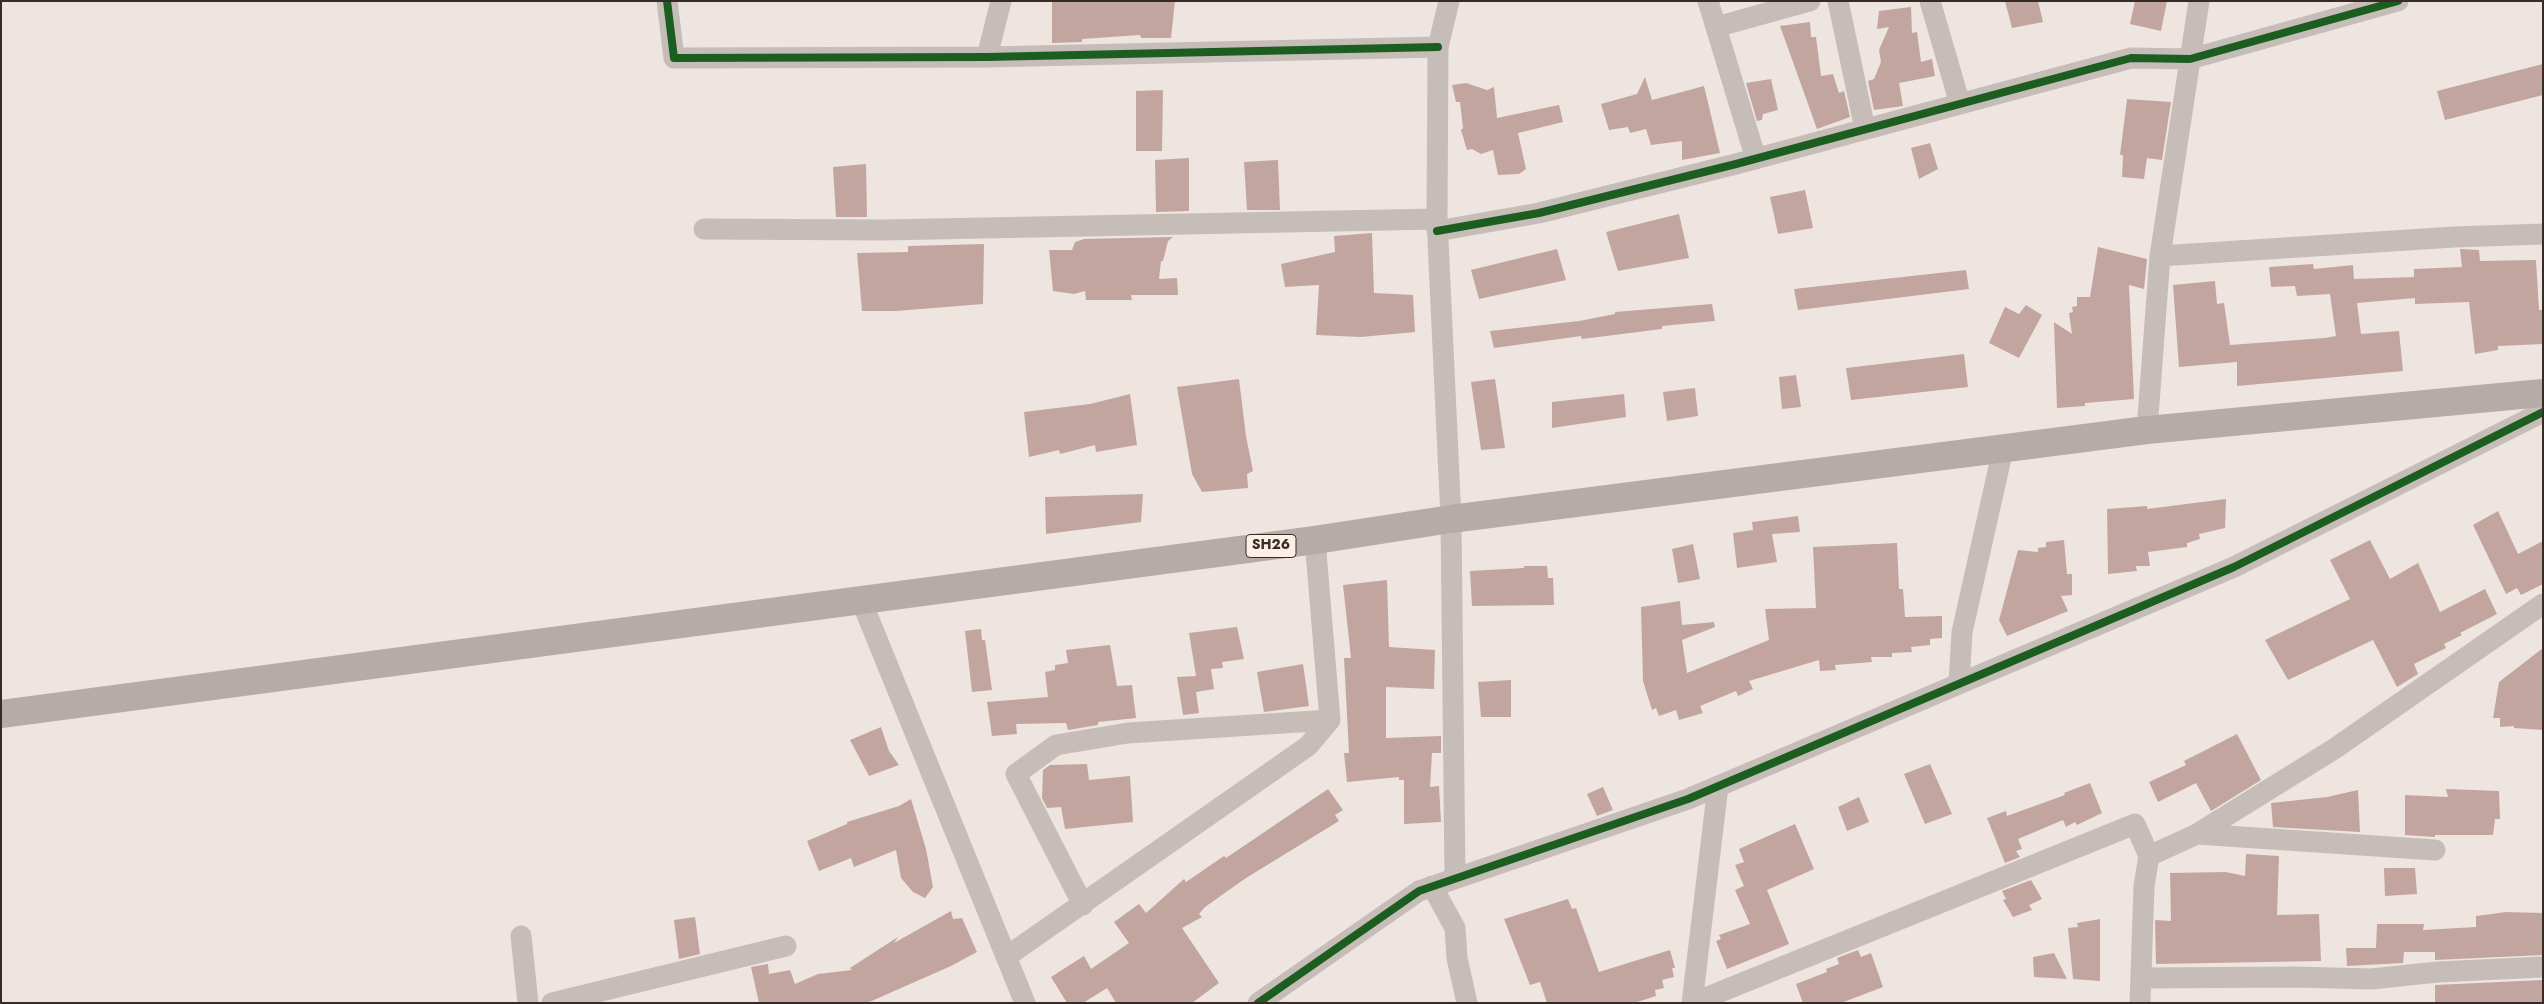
<!DOCTYPE html>
<html>
<head>
<meta charset="utf-8">
<style>
	body { margin:0 }
	#map { position:relative; width:2544px; height:1004px; overflow:hidden; background:#eee5e0; font-family:Jost,sans-serif }
	canvas { display:block }
	.frame { position:absolute; inset:0; border:2px solid #382a27; pointer-events:none }
</style>
</head>
<body>
<div id="map">
<canvas width="2544" height="1004"></canvas>
<div class="frame"></div>
</div>
<script>
const c = document.querySelector('canvas').getContext('2d');
c.lineJoin = 'round';
function paint(path, color) { c.fillStyle = color; c.fill(path, 'evenodd'); }
const shape = rows => new Path2D(rows.map(r => 'M' + r).join(''));
function strokePath(path, color, width, dash) { c.strokeStyle = color; c.lineWidth = width; c.lineCap = dash ? 'butt' : 'round'; c.setLineDash(dash || []); c.stroke(path); }
function write(font, color, halo, rows, align = 'center') {
  c.font = font + ' Jost,sans-serif'; c.lineWidth = 5; c.setLineDash([]); c.textBaseline = 'middle'; c.strokeStyle = halo; c.fillStyle = color; for (const [text, x, y, turn = 0] of rows) {
    c.save(); c.translate(x, y); c.rotate((+turn || 0) * Math.PI / 180); c.textAlign = isNaN(turn) ? turn : align; if (halo) c.strokeText(text, 0, 0); c.fillText(text, 0, 0); c.restore();
  }
}
const building = shape([
	[1052,1,1175,1,1171,38,1141,38,1140,35,1082,39,1082,42,1052,43],
	[2005,1,2038,1,2043,22,2012,28],
	[2135,1,2167,1,2161,31,2130,24],
	[1911,7,1912,33,1917,32,1921,62,1932,59,1935,76,1899,83,1903,106,1874,110,1868,81,1874,79,1881,62,1879,50,1889,27,1877,29,1879,11],
	[1810,22,1811,37,1816,37,1821,76,1833,74,1839,93,1844,91,1850,117,1817,129,1780,26],
	[2543,64,2543,95,2445,120,2437,91],
	[1645,77,1652,100,1704,86,1720,153,1682,160,1682,141,1651,145,1646,129,1630,133,1628,127,1609,130,1601,104,1637,94],
	[1771,79,1778,110,1763,114,1762,120,1757,121,1746,83],
	[1466,83,1487,90,1494,87,1497,118,1559,105,1563,122,1518,133,1526,169,1519,174,1498,175,1493,150,1481,154,1472,149,1467,150,1461,130,1463,128,1460,102,1456,102,1452,85],
	[1163,90,1162,151,1136,151,1136,91],
	[2127,99,2171,102,2162,160,2147,158,2144,179,2122,177,2123,155,2120,155],
	[1930,143,1938,169,1919,179,1911,148],
	[1189,158,1189,211,1156,212,1155,160],
	[1278,160,1280,210,1247,210,1244,162],
	[866,164,867,217,836,217,833,167],
	[1805,190,1813,228,1778,234,1770,197],
	[1679,214,1689,258,1618,271,1606,232],
	[1372,233,1374,293,1413,295,1415,332,1361,337,1316,335,1319,285,1285,287,1281,264,1335,252,1334,236],
	[1173,237,1168,241,1163,261,1161,261,1159,279,1177,278,1178,295,1131,295,1132,300,1086,300,1085,291,1074,294,1053,291,1049,250,1072,250,1075,242,1084,239],
	[984,244,983,304,896,311,862,311,857,253,908,252,908,246],
	[2098,247,2147,259,2144,289,2129,285,2134,399,2085,403,2085,406,2057,408,2054,322,2072,334,2069,313,2073,312,2072,307,2077,306,2077,297,2090,297],
	[1557,249,1566,280,1479,299,1471,270],
	[2460,249,2479,250,2480,261,2536,260,2539,310,2542,310,2543,344,2498,346,2498,350,2475,354,2469,302,2415,304,2415,298,2357,303,2361,334,2399,331,2403,371,2237,386,2237,362,2179,367,2173,285,2215,281,2217,304,2224,303,2230,345,2325,338,2336,336,2330,294,2297,296,2295,286,2271,287,2269,267,2313,264,2314,269,2353,265,2354,279,2414,277,2414,269,2462,267],
	[1966,270,1969,289,1798,310,1794,289],
	[1712,304,1715,321,1662,326,1662,329,1582,339,1581,336,1494,348,1490,331,1579,321,1615,314,1615,312],
	[2026,305,2042,315,2019,358,1989,343,2005,307,2019,314],
	[1964,354,1968,387,1851,400,1846,368],
	[1796,375,1801,407,1782,409,1779,377],
	[1239,379,1246,436,1253,471,1247,474,1248,488,1202,492,1192,474,1177,387],
	[1495,379,1505,448,1481,450,1471,382],
	[1695,388,1698,416,1667,421,1663,392],
	[1130,394,1137,445,1096,452,1095,445,1060,454,1059,450,1029,457,1024,412,1090,404],
	[1624,394,1626,417,1552,428,1552,402],
	[1143,494,1141,522,1046,534,1045,497],
	[2226,499,2225,528,2199,534,2200,539,2187,543,2187,547,2148,552,2150,566,2136,566,2137,571,2108,574,2107,509,2147,506,2147,509],
	[2498,511,2518,554,2543,541,2543,584,2521,595,2517,588,2506,594,2473,525],
	[1798,516,1800,532,1772,534,1777,562,1737,568,1733,533,1753,530,1752,522],
	[2064,540,2067,574,2072,574,2072,595,2061,596,2068,611,2007,636,1999,620,2018,550,2038,552,2038,548,2046,547,2046,542],
	[2370,540,2390,579,2418,563,2440,612,2485,589,2497,614,2460,633,2462,635,2444,644,2446,648,2414,664,2418,674,2397,687,2373,640,2288,680,2265,640,2350,599,2330,560],
	[1897,543,1899,589,1903,589,1905,617,1942,616,1942,638,1930,639,1930,645,1911,647,1912,652,1892,653,1892,657,1871,657,1872,662,1835,665,1836,670,1820,671,1819,660,1749,681,1753,689,1738,696,1736,691,1700,706,1703,713,1679,720,1676,710,1659,716,1656,708,1652,710,1643,681,1641,607,1680,601,1682,625,1714,622,1715,627,1682,640,1687,673,1769,640,1765,609,1816,608,1813,547],
	[1693,544,1700,579,1678,583,1672,549],
	[1524,566,1547,566,1548,578,1553,578,1554,605,1472,606,1470,571,1524,568],
	[1387,580,1389,647,1435,650,1434,689,1386,687,1386,738,1441,736,1441,753,1432,753,1430,787,1439,786,1441,822,1404,824,1404,780,1399,780,1399,777,1347,782,1344,753,1349,753,1344,658,1351,658,1343,585],
	[1237,627,1244,659,1222,662,1223,668,1211,669,1214,689,1196,692,1199,713,1183,715,1177,677,1196,676,1189,633],
	[981,629,982,640,985,640,992,690,972,692,965,631],
	[1110,645,1117,686,1132,685,1136,718,1098,722,1098,725,1068,730,1066,723,1016,724,1017,734,992,736,987,702,1048,697,1045,672,1055,670,1055,665,1068,663,1066,650],
	[2543,648,2543,730,2514,728,2514,726,2500,727,2500,718,2493,718,2499,682],
	[1303,664,1309,706,1264,712,1257,672],
	[1511,680,1511,717,1481,717,1478,682],
	[881,727,889,751,899,765,869,776,850,740],
	[2237,734,2261,780,2211,811,2196,783,2158,802,2149,782,2186,765,2184,761],
	[1087,764,1089,780,1130,776,1133,822,1065,829,1061,807,1047,808,1042,798,1043,770,1050,765],
	[1930,764,1952,814,1925,824,1904,774],
	[2090,783,2102,813,2077,825,2075,822,2066,827,2063,820,2018,839,2022,849,2016,851,2020,857,2005,863,1987,818,2006,811,2007,816,2065,795,2064,793],
	[1603,787,1613,810,1597,816,1587,794],
	[1328,789,1343,810,1335,815,1339,821,1246,878,1205,907,1199,914,1202,917,1182,928,1219,983,1192,1003,1116,1003,1107,988,1083,1003,1067,1003,1051,977,1084,956,1091,969,1129,943,1114,922,1139,904,1146,913,1184,879,1186,882,1224,856,1226,858],
	[2446,789,2499,791,2500,819,2495,819,2493,835,2435,835,2435,837,2405,835,2405,795,2448,797],
	[2358,790,2360,832,2273,827,2271,803,2327,797],
	[1859,797,1869,822,1847,831,1838,807],
	[911,799,926,849,933,887,925,898,913,892,901,878,896,850,854,867,851,858,819,871,807,841,847,824,847,822,899,806],
	[1795,824,1814,869,1767,890,1789,944,1727,969,1716,941,1721,939,1719,935,1750,924,1735,890,1744,886,1735,865,1744,862,1739,849],
	[2246,854,2279,856,2277,915,2319,914,2321,961,2156,964,2155,920,2171,921,2170,873,2226,872,2245,876],
	[2384,868,2415,868,2417,894,2385,896],
	[2031,880,2042,899,2029,905,2032,910,2013,917,2003,900,2006,899,2002,891],
	[1568,899,1572,909,1576,908,1599,972,1670,950,1675,968,1672,968,1674,977,1662,980,1664,988,1655,990,1656,996,1634,1003,1547,1003,1540,982,1530,985,1504,919],
	[951,911,953,919,962,918,977,952,951,966,867,1003,759,1003,751,967,768,964,769,974,790,970,795,984,818,974,852,970,850,968,898,937,894,943],
	[2506,912,2543,913,2543,955,2435,960,2435,952,2404,952,2403,963,2347,966,2346,948,2376,948,2377,924,2424,924,2423,930,2476,927,2476,916],
	[695,917,700,954,679,959,674,920],
	[2100,919,2100,981,2073,979,2068,928,2078,927,2077,923],
	[1858,950,1861,957,1871,953,1883,987,1841,1003,1803,1003,1796,984,1827,972,1826,969,1839,964,1837,958],
	[2054,953,2067,979,2034,977,2033,957],
	[2543,980,2543,1003,2435,1003,2435,985]
]);
const minor = shape([
	[667,1,674,58,987,57,1438,47],
	[1449,1,1438,47,1437,219,1451,519,1455,878],
	[1708,1,1756,159],
	[1838,1,1865,129],
	[1930,1,1960,104],
	[1716,27,1810,1],
	[987,57,1001,1],
	[704,229,883,230,1437,219],
	[1437,231,1539,213,1736,164,2131,58,2190,59,2398,1],
	[2160,256,2454,237,2543,234],
	[2147,430,2160,256,2199,1],
	[861,600,1025,1003],
	[1959,683,1962,632,2003,449],
	[2197,834,2435,850],
	[1432,886,1455,928,1457,958,1467,1003],
	[1083,905,1016,774,1056,745,1128,733,1330,720],
	[521,936,528,1003],
	[1006,957,1308,746,1330,720,1315,540],
	[2142,978,2295,977,2371,979,2438,972,2543,967],
	[552,1003,786,946],
	[1258,1003,1419,891,1688,799,2234,567,2543,412],
	[1692,1003,1718,786],
	[1693,1003,2135,824,2149,856],
	[2140,1003,2144,886,2149,856,2197,834,2334,749,2543,604]
]);
const major = shape([
	[1,714,1315,540,1451,519,2147,430,2543,393]
]);
const cycleway = shape([
	[667,1,674,58,987,57,1438,47],
	[1437,231,1539,213,1736,164,2131,58,2190,59,2398,1],
	[1258,1003,1419,891,1688,799,2234,567,2543,412]
]);
const shields = [
	[1271,546,50]
];
const shieldNames = [
	["SH26",1271,546]
];
paint(building, '#c3a5a0');
strokePath(minor, '#c7bdb8', 21);
strokePath(major, '#b5aca8', 28);
strokePath(cycleway, '#1b5e20', 8);
for (const [x, y, w] of shields) { const box = new Path2D(); box.roundRect(x - w / 2, y - 11.5, w, 23, 4); c.fillStyle = '#fbefe6'; c.fill(box); strokePath(box, '#382a27', 1); }
write('bold 14px', '#382a27', null, shieldNames);
</script>
</body>
</html>
